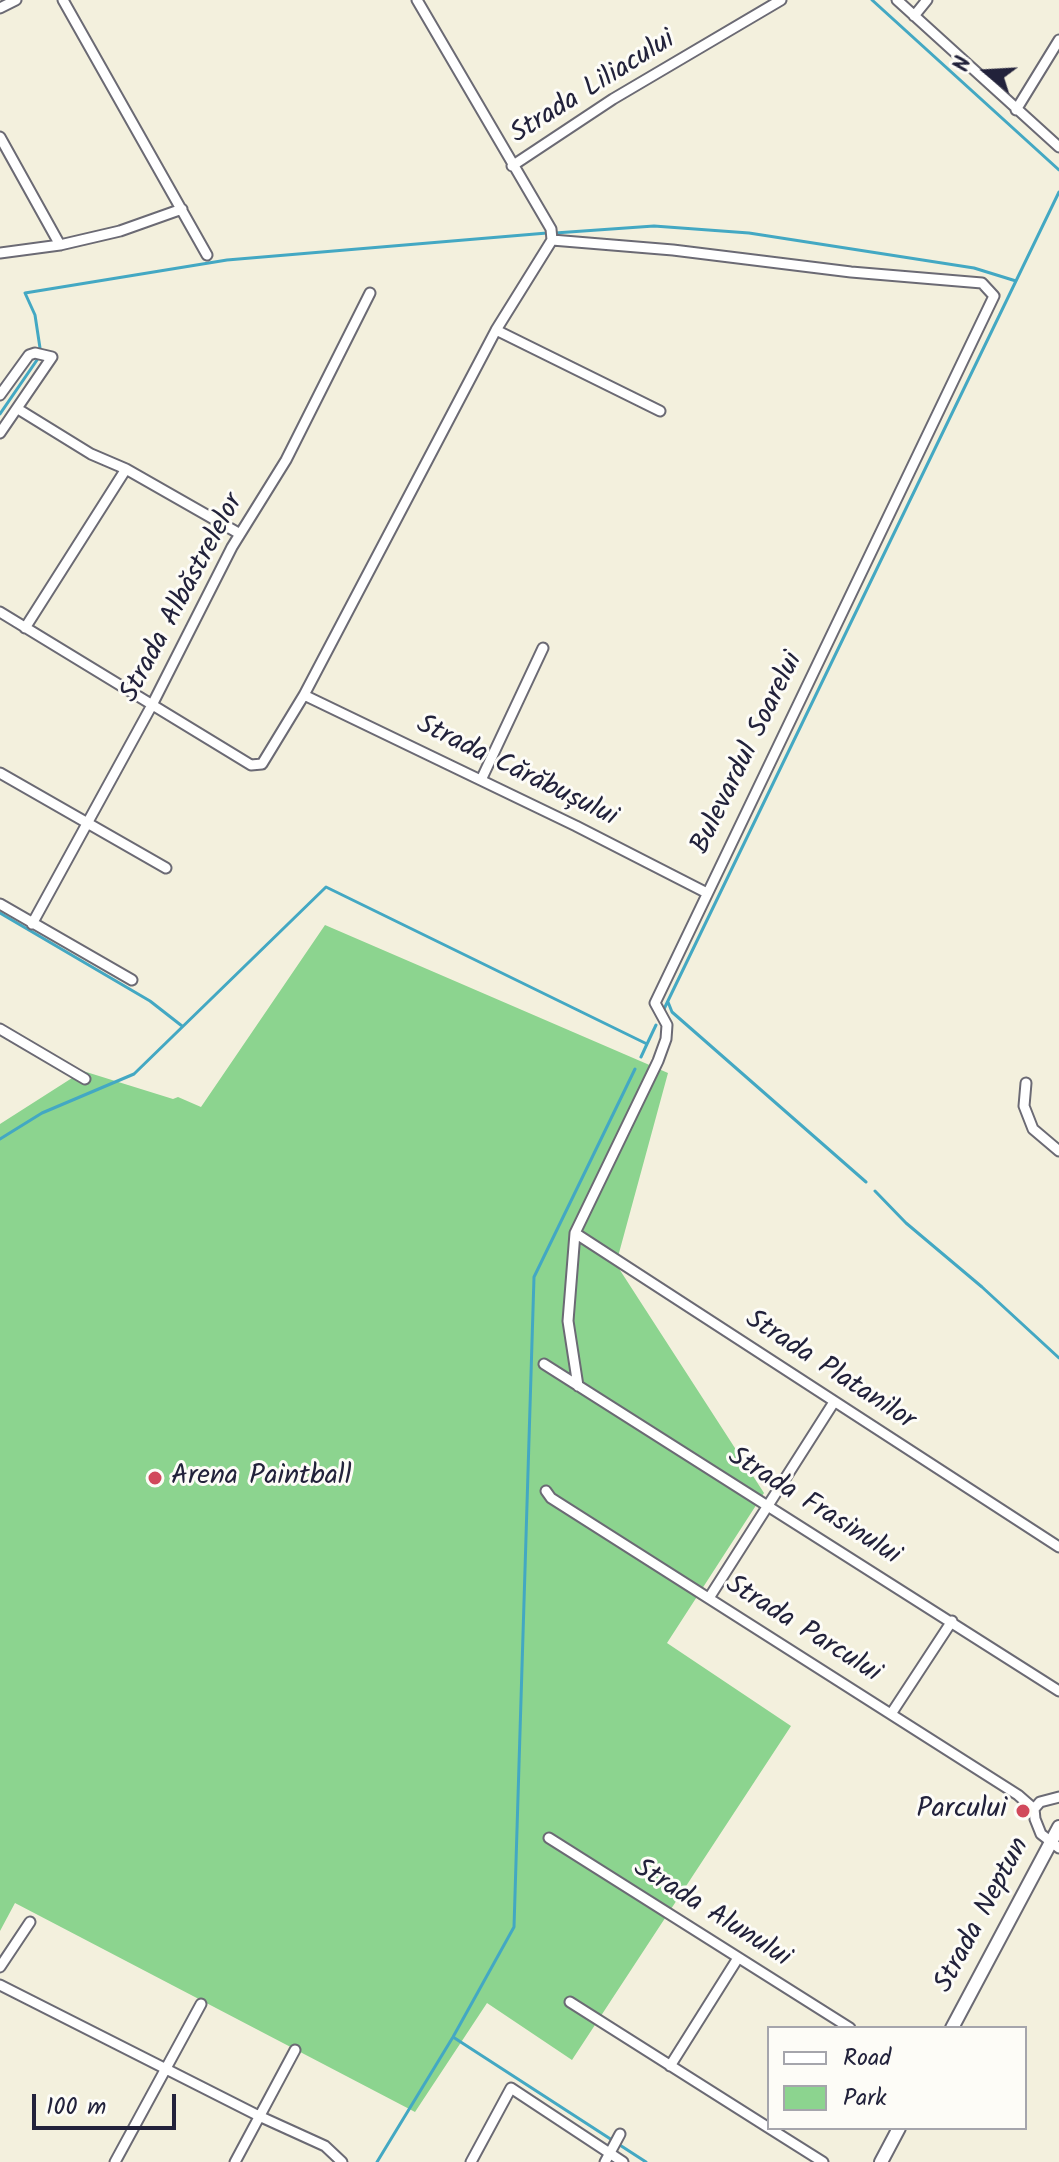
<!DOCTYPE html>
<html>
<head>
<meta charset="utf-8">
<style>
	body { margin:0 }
	#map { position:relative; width:1059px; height:2162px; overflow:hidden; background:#f3f0dd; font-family:Kalam,sans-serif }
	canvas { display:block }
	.legend { position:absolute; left:767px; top:2026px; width:260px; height:104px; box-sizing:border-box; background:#fdfcf7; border:2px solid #a5a5ac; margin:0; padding:10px 14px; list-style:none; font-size:24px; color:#22223b }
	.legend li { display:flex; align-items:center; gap:16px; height:40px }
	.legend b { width:40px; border:2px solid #a5a5ac }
	.north { position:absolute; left:947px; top:32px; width:80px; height:80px; -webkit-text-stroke:6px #fdfcf7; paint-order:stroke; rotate:288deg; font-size:22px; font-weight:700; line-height:32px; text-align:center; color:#22223b }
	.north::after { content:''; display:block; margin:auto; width:28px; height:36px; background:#22223b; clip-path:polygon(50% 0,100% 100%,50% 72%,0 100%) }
	.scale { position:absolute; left:32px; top:2094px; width:144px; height:36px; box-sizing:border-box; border:4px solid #22223b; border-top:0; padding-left:10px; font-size:24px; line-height:28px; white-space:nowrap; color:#22223b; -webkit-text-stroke:6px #fdfcf7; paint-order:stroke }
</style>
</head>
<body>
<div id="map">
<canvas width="1059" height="2162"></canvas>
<ul class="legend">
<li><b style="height:10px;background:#fff"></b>Road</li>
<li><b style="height:22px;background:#8cd48f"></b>Park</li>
</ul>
<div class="north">N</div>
<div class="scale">100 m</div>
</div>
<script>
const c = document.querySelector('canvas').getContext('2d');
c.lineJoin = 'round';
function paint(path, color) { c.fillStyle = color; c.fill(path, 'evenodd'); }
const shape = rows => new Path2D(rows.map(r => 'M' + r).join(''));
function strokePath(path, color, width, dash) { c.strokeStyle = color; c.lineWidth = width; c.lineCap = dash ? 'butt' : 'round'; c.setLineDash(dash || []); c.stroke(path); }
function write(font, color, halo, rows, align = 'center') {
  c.font = font + ' Kalam,sans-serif'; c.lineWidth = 6; c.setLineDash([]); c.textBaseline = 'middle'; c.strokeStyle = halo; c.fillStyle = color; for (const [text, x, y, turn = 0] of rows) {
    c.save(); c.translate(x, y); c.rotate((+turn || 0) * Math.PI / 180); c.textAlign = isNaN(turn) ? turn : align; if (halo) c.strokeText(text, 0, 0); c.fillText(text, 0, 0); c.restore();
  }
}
const green = shape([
	[325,925,668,1073,616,1264,764,1493,667,1643,791,1726,572,2060,487,2003,415,2112,15,1903,0,1931,0,1124,83,1071,173,1099,178,1097,201,1107]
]);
const stream = shape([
	[872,0,1059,170],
	[555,233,654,226,749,233,974,268,1016,281],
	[40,348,35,315,25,293,227,260,547,233],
	[0,414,37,360],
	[0,913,150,1001,182,1026],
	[668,1002,672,1012,866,1182],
	[664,1009,1059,192],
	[647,1044,656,1025],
	[0,1139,42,1113,134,1074,326,887,647,1044,641,1057],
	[875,1191,906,1223,982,1287,1059,1358],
	[453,2037,646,2162],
	[377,2162,453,2037,514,1927,534,1277,635,1069]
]);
const minor = shape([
	[63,0,207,255],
	[417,0,551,229,552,240],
	[897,0,1059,147],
	[0,8,16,0],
	[914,16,927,0],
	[1016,110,1059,40],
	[0,137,60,245],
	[512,166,613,99,781,0],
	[552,240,673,250,851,272,982,283,994,296,655,1003,667,1025,666,1039,658,1061,575,1233,568,1321,578,1386],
	[0,253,60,245,120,231,182,209],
	[496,330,660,411],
	[0,395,29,355,35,353,52,357,0,433],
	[18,409,91,454,126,469,240,534],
	[0,612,251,765,262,764,304,695,496,330,552,240],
	[25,628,126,469],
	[304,695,576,826,707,893],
	[0,773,166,868],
	[481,780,543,648],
	[0,904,132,980],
	[32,924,152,705,232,547,286,460,370,293],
	[0,1029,85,1079],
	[1026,1083,1024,1106,1033,1129,1059,1151],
	[575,1233,1059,1547],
	[544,1364,1059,1691],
	[546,1491,551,1498,1018,1795,1034,1809],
	[709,1598,834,1402],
	[891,1714,952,1621],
	[1059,1797,1040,1802,1034,1809,1035,1819,1041,1834,1059,1848],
	[549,1838,850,2028],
	[0,1967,30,1922],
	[0,1985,259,2116,325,2146,342,2162],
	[570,2002,769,2128],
	[670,2066,738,1958],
	[769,2128,823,2162],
	[115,2162,201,2004],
	[235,2162,295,2050],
	[471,2162,511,2088,623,2162],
	[605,2162,620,2134]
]);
const tertiary = shape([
	[952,2028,1059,1827],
	[881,2162,899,2128]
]);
const markers = [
	[155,1478,8,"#d1495b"],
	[1023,1811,8,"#d1495b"]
];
const streetNames = [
	["Strada Liliacului",594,89,-32],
	["Strada Albăstrelelor",184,599,-62],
	["Bulevardul Soarelui",749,754,-64],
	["Strada Cărăbușului",516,773,26],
	["Strada Platanilor",829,1372,33],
	["Strada Frasinului",813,1508,32],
	["Strada Parcului",802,1631,32],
	["Strada Alunului",711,1915,32],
	["Strada Neptun",984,1916,-62]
];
const poiNames = [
	["Arena Paintball",171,1478],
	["Parcului",1007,1811,"right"]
];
paint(green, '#8cd48f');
strokePath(stream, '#43a8c3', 3);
strokePath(minor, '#6b6a74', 13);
strokePath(tertiary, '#6b6a74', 16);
strokePath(minor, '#fff', 9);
strokePath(tertiary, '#fff', 12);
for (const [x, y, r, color] of markers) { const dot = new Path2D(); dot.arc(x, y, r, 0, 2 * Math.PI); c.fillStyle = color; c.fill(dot); strokePath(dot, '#fdfcf7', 3); }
write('28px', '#22223b', '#fdfcf7', streetNames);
write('28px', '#22223b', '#fdfcf7', poiNames, 'left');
</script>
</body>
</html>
